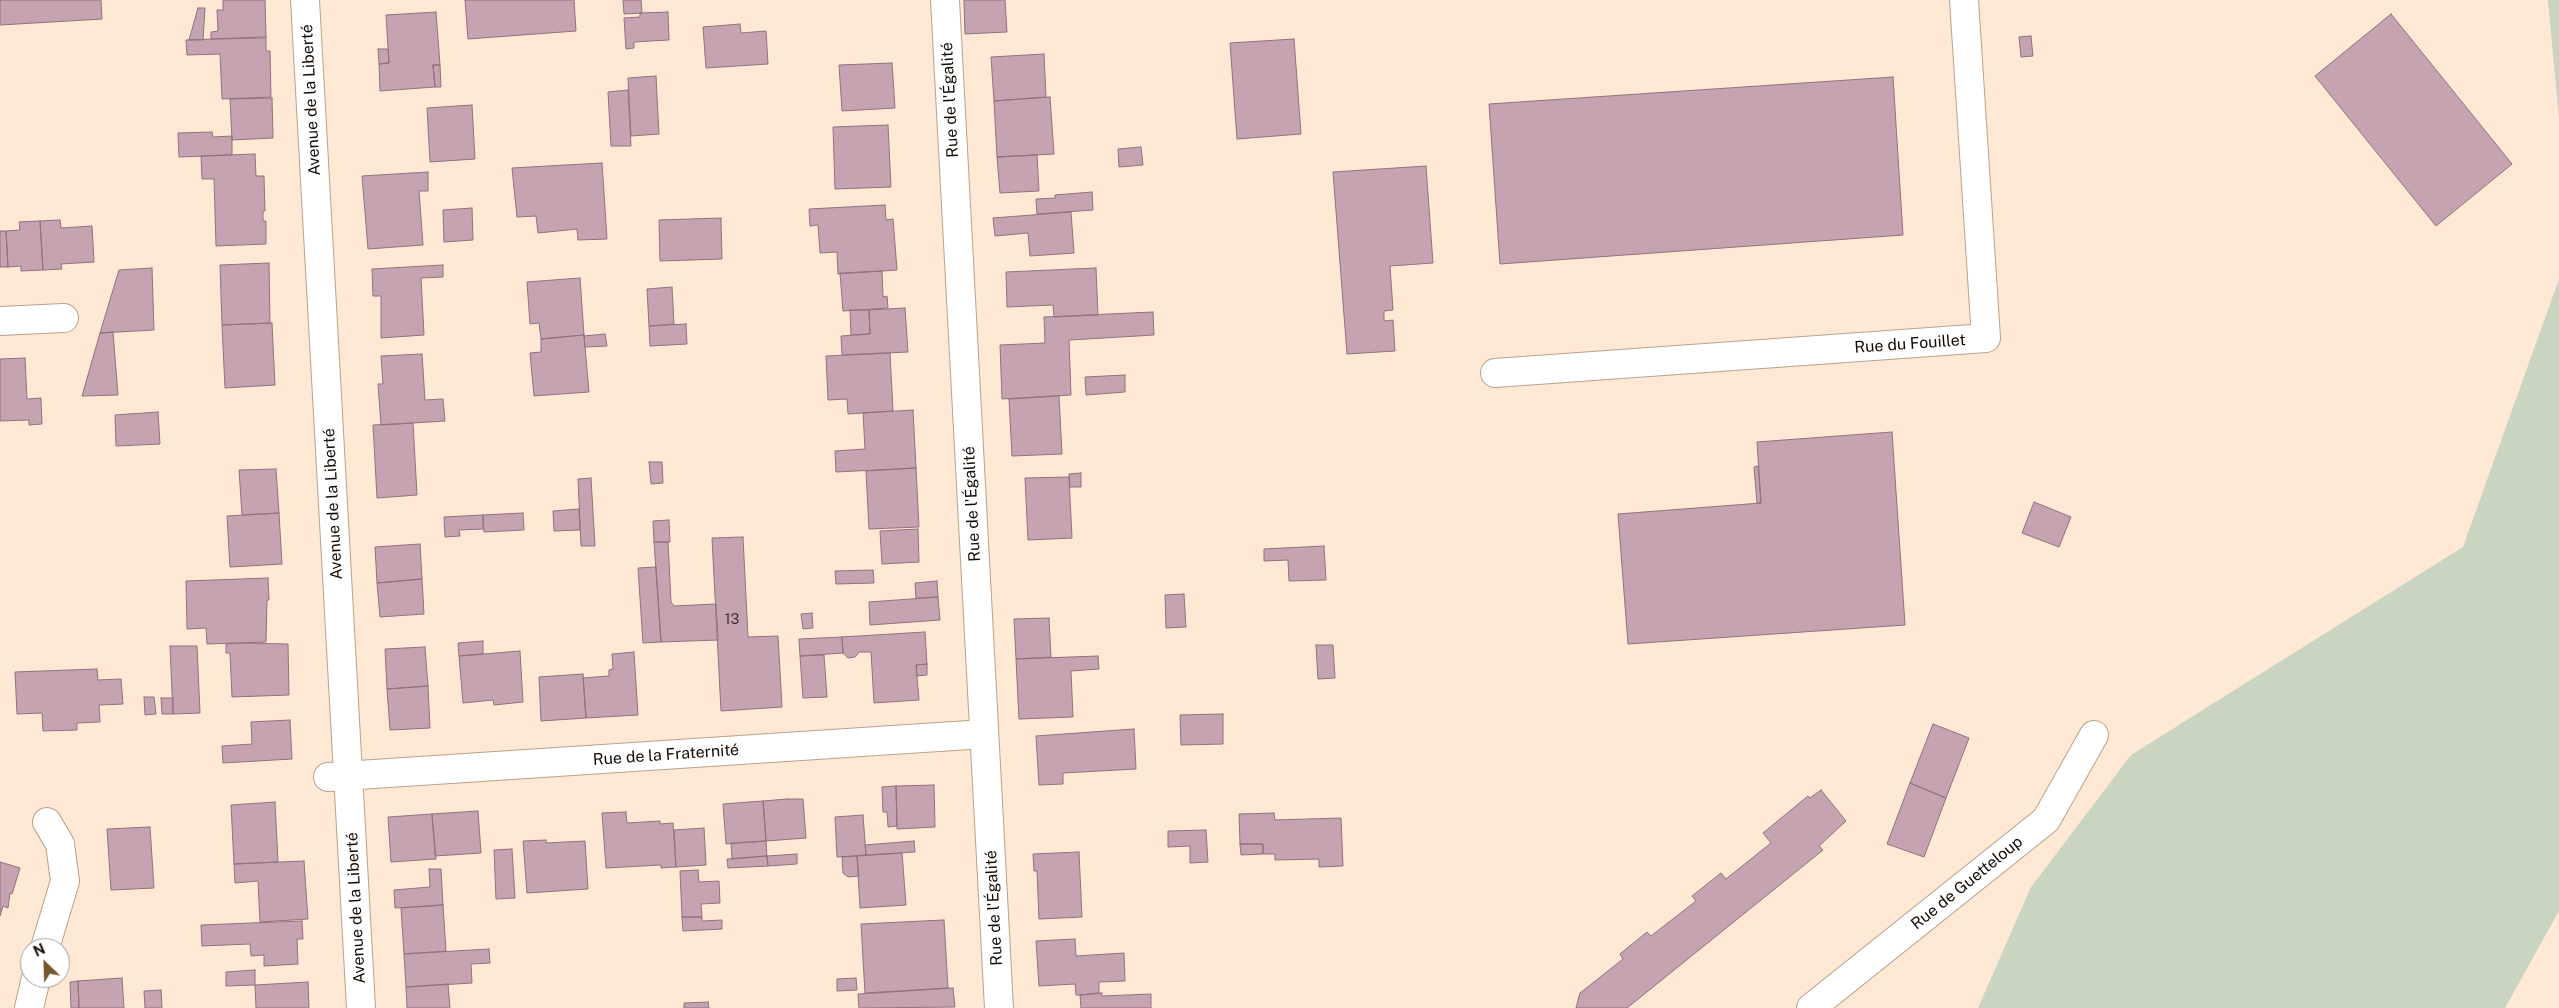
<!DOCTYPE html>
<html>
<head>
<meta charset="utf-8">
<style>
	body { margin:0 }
	#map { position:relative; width:2559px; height:1008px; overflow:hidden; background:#ffe8d4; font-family:"Public Sans",sans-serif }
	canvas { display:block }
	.north { position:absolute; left:20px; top:938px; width:50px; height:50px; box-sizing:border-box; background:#fff; border:1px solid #a19d9b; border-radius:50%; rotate:336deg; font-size:14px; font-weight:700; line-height:20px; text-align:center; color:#140b04 }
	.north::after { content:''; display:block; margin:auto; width:18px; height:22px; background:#76562c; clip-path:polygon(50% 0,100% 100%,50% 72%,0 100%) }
</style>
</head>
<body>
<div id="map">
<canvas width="2559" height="1008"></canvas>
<div class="north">N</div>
</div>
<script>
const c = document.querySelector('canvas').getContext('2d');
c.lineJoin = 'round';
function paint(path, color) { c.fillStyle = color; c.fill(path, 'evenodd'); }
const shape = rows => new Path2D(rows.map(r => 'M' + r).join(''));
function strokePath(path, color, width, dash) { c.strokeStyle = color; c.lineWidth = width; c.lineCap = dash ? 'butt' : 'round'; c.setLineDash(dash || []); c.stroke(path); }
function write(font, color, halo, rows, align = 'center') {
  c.font = font + ' "Public Sans",sans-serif'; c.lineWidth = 4; c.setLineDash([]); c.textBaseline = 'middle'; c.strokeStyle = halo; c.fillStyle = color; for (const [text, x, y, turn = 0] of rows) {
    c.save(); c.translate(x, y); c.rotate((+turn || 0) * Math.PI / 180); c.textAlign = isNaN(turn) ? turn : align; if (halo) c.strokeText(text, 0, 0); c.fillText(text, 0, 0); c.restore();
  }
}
const green = shape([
	[2548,0,2559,0,2559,120],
	[2559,279,2559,911,2505,1008,1978,1008,2031,887,2131,755,2463,547]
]);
const building = shape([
	[0,0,101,0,102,19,0,25,0,0],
	[223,0,265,0,266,38,211,39,211,32,218,31,217,10,223,10,223,0],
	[465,0,574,0,576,31,468,39,465,0],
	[623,0,641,0,642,13,624,14,623,0],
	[964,0,1005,0,1007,32,965,34,964,0],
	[198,8,205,8,203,40,189,40,198,8],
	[436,12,440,65,433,65,435,87,380,91,379,64,389,63,386,15,436,12],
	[668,12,669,40,634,42,634,48,626,49,624,18,640,17,640,13,668,12],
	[2391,14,2512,164,2436,226,2315,76,2391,14],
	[740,24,741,33,766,31,768,64,706,68,703,27,740,24],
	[2031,36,2033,56,2021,57,2019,37,2031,36],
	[266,37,266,51,270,51,271,97,222,99,220,54,187,55,186,40,266,37],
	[1294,39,1301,134,1237,139,1230,43,1294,39],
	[378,49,388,49,389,63,379,64,378,49],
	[1044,54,1046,97,994,101,991,57,1044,54],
	[892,63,895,108,842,111,839,65,892,63],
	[433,65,440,65,441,87,435,87,433,65],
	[656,76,659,134,631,136,628,78,656,76],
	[1893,77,1903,235,1500,264,1489,104,1893,77],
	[628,90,631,146,611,146,608,92,628,90],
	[1050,97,1054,154,997,157,994,101,1050,97],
	[272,98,273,138,232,140,230,99,272,98],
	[472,105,475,159,430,162,427,108,472,105],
	[888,125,891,187,835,189,833,127,888,125],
	[212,132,213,137,232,136,232,155,179,157,178,133,212,132],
	[1141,147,1143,165,1119,167,1118,149,1141,147],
	[255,154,256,176,264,176,265,211,263,211,263,221,266,221,266,244,216,246,214,179,202,179,201,156,255,154],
	[1037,155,1039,191,1000,193,997,157,1037,155],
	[602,163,607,239,578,240,577,229,538,233,536,216,517,217,512,168,602,163],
	[1426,166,1433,263,1390,266,1393,310,1384,311,1384,321,1393,320,1395,351,1347,354,1333,172,1426,166],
	[428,172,428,191,419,191,423,245,368,249,362,176,428,172],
	[1092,192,1093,210,1037,214,1036,199,1055,198,1055,195,1092,192],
	[885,205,886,220,893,219,897,270,838,274,837,252,820,253,818,225,810,226,809,209,885,205],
	[472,208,473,240,444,242,443,210,472,208],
	[1071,212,1074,253,1030,256,1028,233,995,236,993,218,1071,212],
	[721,218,722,259,660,261,659,220,721,218],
	[60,220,61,228,92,226,94,262,61,264,62,269,43,270,40,221,60,220],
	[40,221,43,270,21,271,21,266,8,267,6,231,20,230,19,222,40,221],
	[0,231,6,231,8,267,0,267,0,231],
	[269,263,270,323,222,325,220,265,269,263],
	[443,265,443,277,421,278,424,335,381,338,381,296,373,296,372,269,443,265],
	[152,268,154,330,100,333,119,270,152,268],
	[1096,268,1098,315,1054,317,1053,305,1007,307,1006,272,1096,268],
	[882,271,883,297,887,296,888,308,843,311,840,273,882,271],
	[580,278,584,335,541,339,539,323,530,324,527,282,580,278],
	[672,287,674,324,649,326,647,289,672,287],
	[905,308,908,352,842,355,841,336,870,334,869,310,905,308],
	[850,310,869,310,870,334,851,335,850,310],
	[1153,312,1154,335,1069,340,1071,395,1002,399,1000,345,1045,343,1044,317,1153,312],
	[272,323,275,385,225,388,222,325,272,323],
	[686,324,687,344,650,346,649,326,686,324],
	[113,332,118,395,82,396,100,333,113,332],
	[605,334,607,346,585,347,584,336,605,334],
	[584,335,589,392,534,396,530,353,541,352,541,339,584,335],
	[890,353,893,411,848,414,847,399,828,400,826,356,890,353],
	[422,354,425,400,443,399,445,421,381,425,378,384,383,384,381,356,422,354],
	[25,358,27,399,41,398,42,424,29,425,29,420,0,421,0,359,25,358],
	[1125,375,1125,392,1086,395,1085,377,1125,375],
	[1059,396,1062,454,1012,456,1009,399,1059,396],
	[913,410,916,468,836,472,835,451,865,449,863,413,913,410],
	[158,412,160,444,116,446,115,415,158,412],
	[413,423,417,495,377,498,373,425,413,423],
	[1892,432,1905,625,1628,644,1618,514,1761,503,1757,442,1892,432],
	[649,462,662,462,663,483,651,484,649,462],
	[1758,466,1761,503,1757,503,1754,467,1758,466],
	[916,468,919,527,869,529,866,471,916,468],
	[276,469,279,513,242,515,239,470,276,469],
	[1081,473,1081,487,1070,487,1069,474,1081,473],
	[1069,477,1072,538,1028,540,1025,478,1069,477],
	[591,478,595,546,581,546,578,479,591,478],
	[2034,502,2071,517,2059,547,2022,533,2034,502],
	[579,509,580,530,554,531,553,511,579,509],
	[279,513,282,564,230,567,227,516,279,513],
	[523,513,524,530,484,532,483,515,523,513],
	[483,515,483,529,459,530,460,536,445,537,444,517,483,515],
	[669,520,670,542,654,542,653,521,669,520],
	[918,529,919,562,882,564,880,531,918,529],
	[743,537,748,637,778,636,782,707,721,711,712,538,743,537],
	[654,542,668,542,671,602,674,606,716,604,718,640,661,642,654,542],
	[420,544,422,579,377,583,375,547,420,544],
	[1324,546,1326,580,1289,581,1288,560,1264,561,1264,549,1324,546],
	[656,567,661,642,643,643,638,568,656,567],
	[873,570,874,583,836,584,835,571,873,570],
	[268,578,269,600,267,600,266,642,207,644,206,628,187,629,186,581,268,578],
	[422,579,424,614,380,617,377,583,422,579],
	[937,581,938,597,916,598,915,583,937,581],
	[1184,594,1186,627,1166,628,1165,595,1184,594],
	[938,597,940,620,870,625,869,602,938,597],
	[812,613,813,628,803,629,801,614,812,613],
	[1049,618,1051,657,1016,659,1014,619,1049,618],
	[925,632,927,664,916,665,919,700,874,703,871,652,859,652,855,657,848,658,843,653,842,637,925,632],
	[842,637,843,653,800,656,799,639,842,637],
	[483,641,483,654,459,656,458,643,483,641],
	[244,643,288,644,289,695,232,697,230,653,226,653,226,644,244,643],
	[1316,645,1333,645,1335,678,1318,679,1316,645],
	[170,646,197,646,200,713,173,714,170,646],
	[425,647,428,686,387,689,385,649,425,647],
	[520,651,523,702,494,705,493,700,463,703,459,656,520,651],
	[634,652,638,715,586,718,583,678,609,676,609,670,613,669,612,654,634,652],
	[824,655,827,697,803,698,800,656,824,655],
	[1098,656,1099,669,1071,671,1073,717,1019,719,1016,659,1098,656],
	[927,664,927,675,917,676,916,665,927,664],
	[97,669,98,680,121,679,123,704,99,705,100,722,77,723,77,730,43,731,42,713,17,714,15,672,97,669],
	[583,674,586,718,541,721,539,677,583,674],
	[428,686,430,728,390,730,387,689,428,686],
	[144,697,154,697,156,714,145,715,144,697],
	[161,698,173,698,173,714,162,714,161,698],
	[1223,714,1223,744,1181,745,1180,715,1223,714],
	[290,720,292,759,223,763,222,746,252,744,251,722,290,720],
	[1933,724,1969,738,1946,798,1910,783,1933,724],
	[1134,729,1136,769,1063,773,1063,784,1039,785,1036,736,1134,729],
	[1910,783,1946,798,1924,857,1887,844,1910,783],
	[934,785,935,827,897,829,896,786,934,785],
	[896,786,897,826,888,827,887,812,883,812,882,787,896,786],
	[1821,790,1846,821,1819,846,1823,850,1627,1008,1576,1008,1580,993,1623,959,1620,954,1647,932,1651,936,1696,901,1692,896,1721,873,1726,879,1771,843,1763,833,1808,796,1810,798,1821,790],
	[787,799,803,799,806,838,766,841,763,801,787,799],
	[763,801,766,841,726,844,723,804,763,801],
	[275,802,278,862,234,864,231,805,275,802],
	[478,811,481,853,435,856,432,814,478,811],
	[626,812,627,823,660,821,660,824,673,823,676,867,661,868,661,865,606,868,602,813,626,812],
	[1274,813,1275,820,1341,818,1343,866,1319,867,1319,859,1275,860,1275,854,1263,854,1263,844,1240,844,1239,814,1274,813],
	[432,814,436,859,391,862,388,817,432,814],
	[863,815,866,855,837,857,835,817,863,815],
	[150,827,154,888,111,890,107,829,150,827],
	[704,828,706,865,676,867,674,830,704,828],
	[1206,830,1208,862,1190,863,1190,846,1168,847,1168,831,1206,830],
	[546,840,546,843,585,841,588,889,527,893,523,841,546,840],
	[766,841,767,856,732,859,731,843,766,841],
	[914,841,915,852,866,855,865,845,914,841],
	[1240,844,1263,844,1263,854,1241,855,1240,844],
	[512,849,515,898,496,899,494,850,512,849],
	[1079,852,1082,917,1039,919,1037,871,1034,871,1033,854,1079,852],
	[902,853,906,905,860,908,857,856,902,853],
	[797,854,797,864,768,866,767,856,797,854],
	[767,856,768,866,728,868,727,859,767,856],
	[857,856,859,876,848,877,843,873,842,857,857,856],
	[304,861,308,919,260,922,258,881,235,883,234,864,304,861],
	[0,862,20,868,12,894,10,893,8,908,3,906,0,916,0,862],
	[429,869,441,869,443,905,395,908,394,890,430,887,429,869],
	[698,870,699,882,719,881,720,903,701,904,702,917,682,917,680,871,698,870],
	[443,905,446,951,404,954,401,908,443,905],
	[682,917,702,917,702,921,722,920,722,929,683,931,682,917],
	[944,920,948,988,865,993,861,924,944,920],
	[302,921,303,939,297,939,298,964,264,966,264,955,251,956,250,944,202,946,201,925,302,921],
	[1075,939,1076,956,1124,953,1125,981,1099,982,1099,993,1080,995,1076,995,1075,984,1039,986,1036,941,1075,939],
	[489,949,490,963,471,964,472,983,406,987,404,954,489,949],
	[255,970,255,985,226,986,226,972,255,970],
	[122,978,124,1008,79,1008,78,981,122,978],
	[856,978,857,990,837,991,837,979,856,978],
	[78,981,79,1008,71,1008,70,982,78,981],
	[308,982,309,1008,256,1008,255,985,308,982],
	[448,984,450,1008,407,1008,406,987,448,984],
	[953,988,955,1007,859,1008,858,994,953,988],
	[161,990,162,1008,145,1008,144,991,161,990],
	[1102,993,1102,996,1151,994,1151,1008,1081,1008,1080,995,1102,993],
	[708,1002,709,1008,684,1008,684,1003,708,1002]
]);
const minor = shape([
	[305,0,361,1008],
	[945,0,999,1008],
	[0,321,64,318],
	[1495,373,1986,338,1964,0],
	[328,777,984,734],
	[45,948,65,881,60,844,47,822],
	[29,1008,36,978],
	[1811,1008,2046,820,2094,735]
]);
const numberNames = [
	["13",732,620]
];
const streetNames = [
	["Avenue de la Liberté",311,100,-93],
	["Rue de l'Égalité",950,100,-93],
	["Rue du Fouillet",1910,344,-4],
	["Avenue de la Liberté",333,504,-93],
	["Rue de l'Égalité",972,504,-93],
	["Rue de la Fraternité",666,755,-4],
	["Rue de Guetteloup",1967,883,-39],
	["Avenue de la Liberté",356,908,-93],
	["Rue de l'Égalité",994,908,-93]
];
paint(green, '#c9d5c1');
paint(building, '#c6a3b0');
strokePath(building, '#92707d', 1);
strokePath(minor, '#bca18a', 30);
strokePath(minor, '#fff', 28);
write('14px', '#40312f', null, numberNames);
write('16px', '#140b04', '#fff', streetNames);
</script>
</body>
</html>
